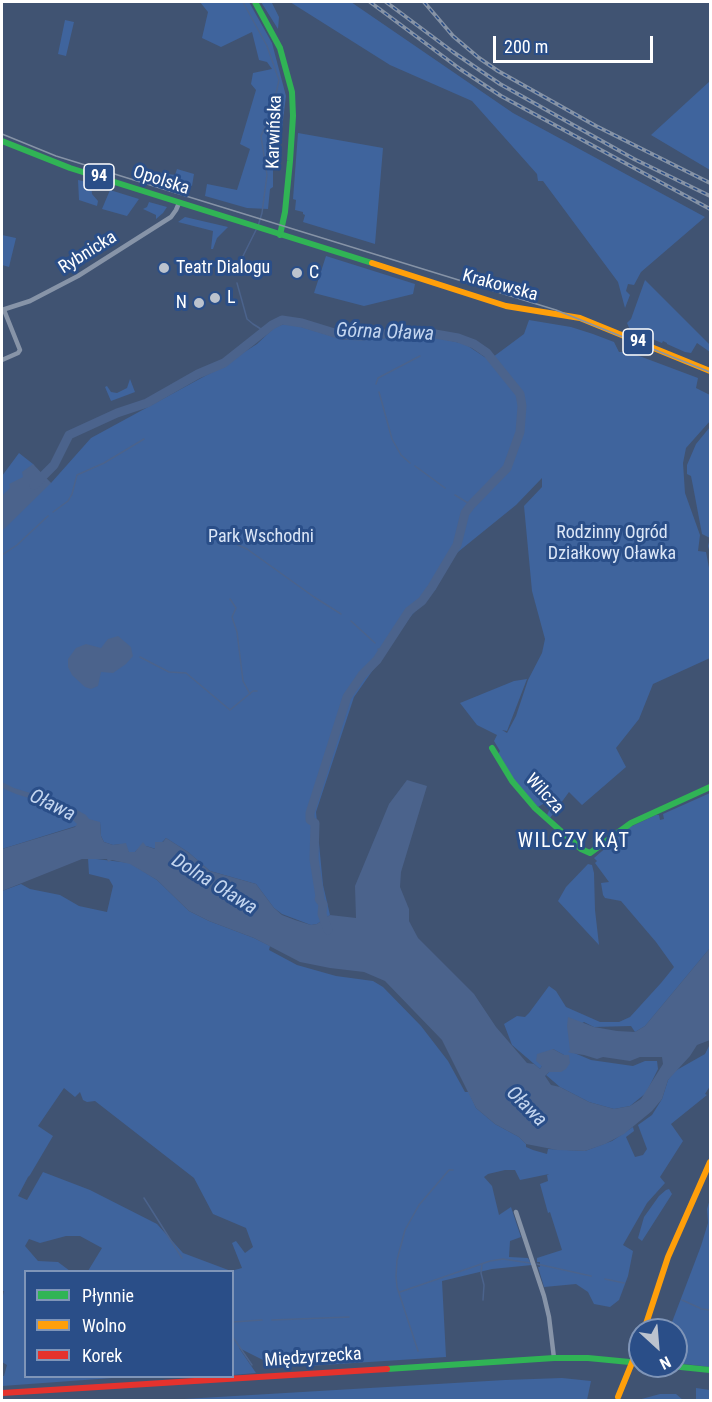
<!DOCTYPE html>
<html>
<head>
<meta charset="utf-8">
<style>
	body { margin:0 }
	#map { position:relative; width:712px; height:1402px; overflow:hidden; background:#405372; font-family:"Roboto Condensed",sans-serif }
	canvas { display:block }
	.frame { position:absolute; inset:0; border:3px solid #fff; pointer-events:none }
	.legend { position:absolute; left:24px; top:1270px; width:210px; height:108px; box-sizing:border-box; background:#2a4e88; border:2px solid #7f95b8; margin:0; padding:8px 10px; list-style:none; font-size:18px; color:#fff }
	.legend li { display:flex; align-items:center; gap:12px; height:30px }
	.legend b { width:30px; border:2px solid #7f95b8 }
	.north { position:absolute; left:628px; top:1318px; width:60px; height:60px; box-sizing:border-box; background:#2a4e88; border:2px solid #7f95b8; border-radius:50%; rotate:154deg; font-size:16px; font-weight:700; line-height:24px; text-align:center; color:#fff }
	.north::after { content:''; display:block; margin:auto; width:21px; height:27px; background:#bcc3ce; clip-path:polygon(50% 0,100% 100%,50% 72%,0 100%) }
	.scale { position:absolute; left:493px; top:36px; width:160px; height:27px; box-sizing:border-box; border:3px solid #fff; border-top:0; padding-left:8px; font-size:18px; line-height:21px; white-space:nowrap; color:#fff; -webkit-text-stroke:4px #2a4e88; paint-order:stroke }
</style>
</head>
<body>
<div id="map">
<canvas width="712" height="1402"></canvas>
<div class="frame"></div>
<ul class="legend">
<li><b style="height:8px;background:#30b455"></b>Płynnie</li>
<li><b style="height:8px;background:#ff9f0a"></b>Wolno</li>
<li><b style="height:8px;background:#e5322d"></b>Korek</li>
</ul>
<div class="north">N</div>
<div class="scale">200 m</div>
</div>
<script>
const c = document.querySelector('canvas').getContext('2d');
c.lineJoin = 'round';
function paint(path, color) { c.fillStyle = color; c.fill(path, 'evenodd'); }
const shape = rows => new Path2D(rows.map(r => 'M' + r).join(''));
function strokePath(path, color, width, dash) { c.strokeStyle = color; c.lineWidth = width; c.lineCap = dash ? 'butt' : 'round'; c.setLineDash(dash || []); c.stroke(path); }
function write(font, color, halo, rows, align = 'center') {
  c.font = font + ' "Roboto Condensed",sans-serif'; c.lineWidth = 6; c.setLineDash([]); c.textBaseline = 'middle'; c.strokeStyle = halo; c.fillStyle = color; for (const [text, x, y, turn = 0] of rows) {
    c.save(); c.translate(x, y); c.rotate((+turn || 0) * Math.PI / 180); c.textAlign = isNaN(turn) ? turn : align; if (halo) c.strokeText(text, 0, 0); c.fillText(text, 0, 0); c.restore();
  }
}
const green = shape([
	[200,2,249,2,272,43,286,96,280,145,273,154,273,187,270,189,268,209,247,208,205,196,207,184,237,190,250,149,240,144,256,90,251,84,253,73,272,69,267,62,259,60,252,32,221,47,202,38,208,12],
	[261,2,272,3,279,17,278,29],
	[290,2,351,2,513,113,705,217,641,272,634,285,628,284,626,291,630,295,625,308,618,282,543,181,538,181,537,174,472,101,390,65],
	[65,20,74,22,66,56,58,54],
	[710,81,710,170,651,135],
	[298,133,383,148,375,244,303,222,305,215,303,214,303,212,295,210,296,200,293,199],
	[177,169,194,174,192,186,187,185,186,191,153,181,156,172,175,175],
	[78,180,91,183,92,194,98,201,97,206,79,200],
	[110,190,139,199,127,216,102,209],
	[149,202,167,207,163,213,156,219,156,215,143,209,147,207],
	[185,217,228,227,217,238,213,249,211,249,213,231,178,222],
	[2,235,16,238,9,267,2,265],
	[326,256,415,284,413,294,364,306,314,293],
	[645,280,710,345,710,352,697,343,691,353,685,352,667,344,667,343,663,341,662,343,630,330,627,323,631,319],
	[529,320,571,327,593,334,614,342,619,352,626,352,642,357,698,378,696,388,710,395,710,421,686,448,683,463,685,493,700,535,698,551,706,552,710,573,710,658,653,684,639,719,616,748,626,767,582,805,569,792,550,818,547,815,553,802,551,799,538,807,514,782,498,754,500,751,494,741,497,735,477,725,460,703,514,681,527,679,507,731,502,730,507,733,516,716,528,680,542,653,545,639,532,591,524,506,542,487,542,478,516,505,453,556,435,590,410,617,354,697,316,812,323,885,330,915,317,924,311,925,282,914,274,908,256,884,210,871,188,852,166,838,156,849,146,846,139,848,135,852,129,852,121,844,113,845,104,842,101,836,100,822,76,826,2,849,2,518,47,480,51,483,91,438,216,370,257,344,275,327,288,323,345,340,386,336,424,335,465,344,489,360,524,334],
	[130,379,135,392,111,401,105,387,107,386,111,392,117,393,127,388],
	[710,427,710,553,708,546,710,538,702,534,693,486,691,476,687,474,687,465,696,444],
	[19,453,33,464,41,475,2,515,2,476],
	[710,793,710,948,645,1026,635,1032,631,1026,594,1027,584,1022,569,1032,572,1052,591,1060,633,1066,645,1061,657,1061,658,1069,646,1093,630,1106,614,1109,589,1102,560,1087,546,1075,549,1072,555,1072,564,1055,553,1049,540,1069,512,1045,504,1024,517,1016,525,1017,529,1013,549,986,556,991,566,1007,600,1022,619,1022,630,1017,661,983,674,967,656,942,621,901,605,898,603,895,601,883,609,882,595,863,597,861,594,858,630,827,656,815,659,815,660,820,664,819,663,814],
	[88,858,130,863,157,880,189,911,209,921,254,938,270,946,269,950,297,965,336,976,373,981,383,987,421,1026,448,1061,465,1092,469,1092,476,1108,495,1124,519,1137,526,1144,526,1147,533,1150,547,1154,548,1149,585,1151,612,1141,633,1127,634,1131,626,1137,635,1157,643,1155,647,1149,638,1125,652,1115,662,1099,668,1080,675,1071,705,1054,710,1044,710,1086,705,1094,707,1095,671,1124,683,1141,660,1177,665,1183,647,1203,623,1245,633,1251,628,1276,619,1300,610,1307,594,1304,588,1292,576,1284,544,1287,538,1267,540,1267,540,1262,537,1262,537,1258,562,1250,550,1212,548,1213,540,1184,548,1181,547,1175,549,1174,520,1180,515,1170,505,1170,488,1174,484,1177,492,1186,499,1215,511,1207,521,1237,510,1241,509,1257,528,1258,532,1265,492,1269,442,1281,446,1357,308,1366,299,1357,296,1362,269,1363,239,1348,256,1373,233,1375,232,1272,88,1271,102,1248,80,1236,66,1236,40,1243,29,1239,25,1246,38,1261,58,1262,70,1271,26,1272,26,1376,126,1377,2,1386,2,1376,4,1376,7,1365,2,1362,2,1300,4,1291,2,1291,2,891,21,884,30,889,60,895,79,906,107,912,113,886,109,879,89,874],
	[64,1088,75,1097,80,1092,83,1100,87,1102,95,1101,194,1178,213,1214,246,1228,253,1247,245,1253,236,1241,232,1243,242,1268,231,1271,183,1253,157,1224,90,1190,43,1172,27,1200,18,1196,28,1177,30,1175,53,1136,38,1126],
	[588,864,592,865,594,873,595,910,599,945,558,901,566,887],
	[669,1189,672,1194,642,1241,638,1238,644,1217,659,1196,666,1190],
	[710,1199,710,1367,676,1363,676,1330,669,1330,701,1246,708,1223,707,1209],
	[562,1378,591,1381,587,1400,167,1400,505,1380],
	[696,1388,710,1390,710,1400,696,1400],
	[660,1394,676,1394,683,1400,638,1400]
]);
const water = shape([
	[33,464,51,483,2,531,2,496,10,488,9,484,23,477,22,472],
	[118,636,131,647,132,652,133,656,126,664,113,673,101,672,98,686,91,689,85,687,72,675,68,667,68,659,76,648,86,644,101,648,108,639],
	[407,780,427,786,401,872,400,887,409,909,409,921,418,938,474,994,496,1027,527,1063,534,1064,540,1069,542,1066,536,1061,537,1054,553,1049,564,1055,569,1055,570,1063,566,1069,561,1072,549,1072,545,1076,551,1085,560,1087,589,1102,614,1109,630,1106,641,1099,663,1064,662,1057,640,1057,630,1061,603,1057,597,1059,584,1055,571,1053,568,1052,570,1050,567,1026,568,1017,594,1027,617,1031,635,1032,645,1026,710,948,710,1040,697,1045,690,1056,668,1080,662,1099,652,1111,624,1134,605,1144,585,1151,557,1150,526,1144,519,1137,495,1124,476,1108,442,1040,385,981,364,972,330,968,300,962,254,938,209,921,189,911,157,880,130,864,112,860,108,862,107,859,82,859,2,891,2,849,75,827,77,824,74,821,60,809,70,806,86,815,89,819,100,822,101,836,104,842,113,845,126,843,129,852,135,852,143,842,146,846,155,849,155,842,163,842,166,838,188,852,210,871,256,884,274,908,282,915,295,920,311,925,317,924,330,915,356,918,355,886,389,804],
	[2,782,14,788,66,804,57,807,16,794,2,788]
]);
const stream = shape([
	[243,2,267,46,279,80,272,112,261,136,267,175,262,213,258,226],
	[243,256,256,230],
	[237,283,247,319,253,324,264,331],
	[376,384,378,378,420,356],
	[379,392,392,439,401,455,410,463],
	[415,466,445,488],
	[455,495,471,505],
	[53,512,68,501,72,494,77,475,104,463,144,439],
	[227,540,247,549,314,597,341,614],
	[2,555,17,545,48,516],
	[230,599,236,608,232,617,237,632,243,681,250,694],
	[351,621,375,643],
	[378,649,381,653],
	[140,657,169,672,186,673,230,710,253,691,257,691],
	[144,1198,182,1258],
	[482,1264,481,1273,484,1285,483,1300],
	[537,1264,591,1276],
	[605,1279,624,1283],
	[400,1292,490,1261,503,1259,530,1263],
	[682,1300,702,1309,710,1310],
	[272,1320,349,1317],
	[232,1322,262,1320],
	[232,1336,252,1365],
	[418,1351,397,1287,396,1276,397,1260,405,1230,419,1205,449,1170,453,1170]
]);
const river = shape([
	[34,485,54,465,69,435,117,413,147,403,198,374,224,363,272,325,282,320,302,323,341,335,361,336,418,331,458,338,474,344,487,353,520,394,522,406,520,432,507,468,471,505,465,513,457,545,432,587,422,601,409,611,377,660,362,675,347,697,310,813,310,820,315,823,314,859,320,897,319,899,323,904,322,914,328,930]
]);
const street = shape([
	[2,310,30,301,78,276,171,217,176,210,179,203],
	[2,360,18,353,20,350,4,310],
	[516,1212,544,1296,549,1317,554,1358]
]);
const fast = shape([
	[255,2,280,48,292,92,293,116,290,161,285,212,280,235],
	[2,141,70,168,372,263],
	[492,748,512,781,535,808,581,849,590,853,631,823,710,787],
	[671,1366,710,1370],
	[387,1369,554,1358,588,1358,640,1363]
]);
const slow = shape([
	[372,263,506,306,580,318,710,371],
	[644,1330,668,1257,710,1162]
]);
const jam = shape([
	[2,1393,387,1369]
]);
const tram = shape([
	[2,134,56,156,556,310,710,372]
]);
const rail = shape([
	[370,2,460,69,501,96,710,209],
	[386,2,453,52,500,84,634,159,710,196],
	[424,2,453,36,479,58,498,71,596,126,710,183]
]);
const slowBridge = shape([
	[618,1397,638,1348]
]);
const markers = [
	[164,268,6,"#bcc3ce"],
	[297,273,6,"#bcc3ce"],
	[215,298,6,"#bcc3ce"],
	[199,303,6,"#bcc3ce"]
];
const shields = [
	[99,177,30],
	[638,342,30]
];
const shieldNames = [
	["94",99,177],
	["94",638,342]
];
const streetNames = [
	["Karwińska",275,132,-88],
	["Opolska",161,181,18],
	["Rybnicka",88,253,-32],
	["Krakowska",500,286,15],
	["Wilcza",544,794,47],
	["Międzyrzecka",313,1358,-4]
];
const poiNames = [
	["Teatr Dialogu",176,268],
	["C",309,273],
	["L",227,298],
	["N",187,303,"right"]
];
const parkNames = [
	["Rodzinny Ogród",612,533],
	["Działkowy Oławka",612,554],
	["Park Wschodni",261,537]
];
const waterNames = [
	["Górna Oława",385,333,2],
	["Oława",52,806,26],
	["Dolna Oława",214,885,32],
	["Oława",526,1107,45]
];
const neighbourhoodNames = [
	["WILCZY KĄT",574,842]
];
paint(green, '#3f649d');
paint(water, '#4b638c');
strokePath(stream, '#4b638c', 1.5);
strokePath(river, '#4b638c', 9);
strokePath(street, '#8794a8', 4.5);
strokePath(fast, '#30b455', 6);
strokePath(slow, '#ff9f0a', 6);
strokePath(jam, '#e5322d', 6);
strokePath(tram, '#8693a6', 1.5);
strokePath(rail, '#8693a6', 4);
strokePath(rail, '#2a4e88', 1.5, [4.5]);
strokePath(slowBridge, '#ff9f0a', 6);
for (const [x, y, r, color] of markers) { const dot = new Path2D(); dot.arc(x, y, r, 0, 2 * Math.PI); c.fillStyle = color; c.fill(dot); strokePath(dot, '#2a4e88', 2); }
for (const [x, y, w] of shields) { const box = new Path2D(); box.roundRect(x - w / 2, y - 13, w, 26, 4.5); c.fillStyle = '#2a4e88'; c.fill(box); strokePath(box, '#fff', 1.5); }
write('bold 16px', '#fff', null, shieldNames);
write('18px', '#fff', '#2a4e88', streetNames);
write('18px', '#fff', '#2a4e88', poiNames, 'left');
write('18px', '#dbe6f7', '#2a4e88', parkNames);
write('italic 20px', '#c3d5ef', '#2a4e88', waterNames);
c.letterSpacing = '1.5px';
write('20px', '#fff', '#2a4e88', neighbourhoodNames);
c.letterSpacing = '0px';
</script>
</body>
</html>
